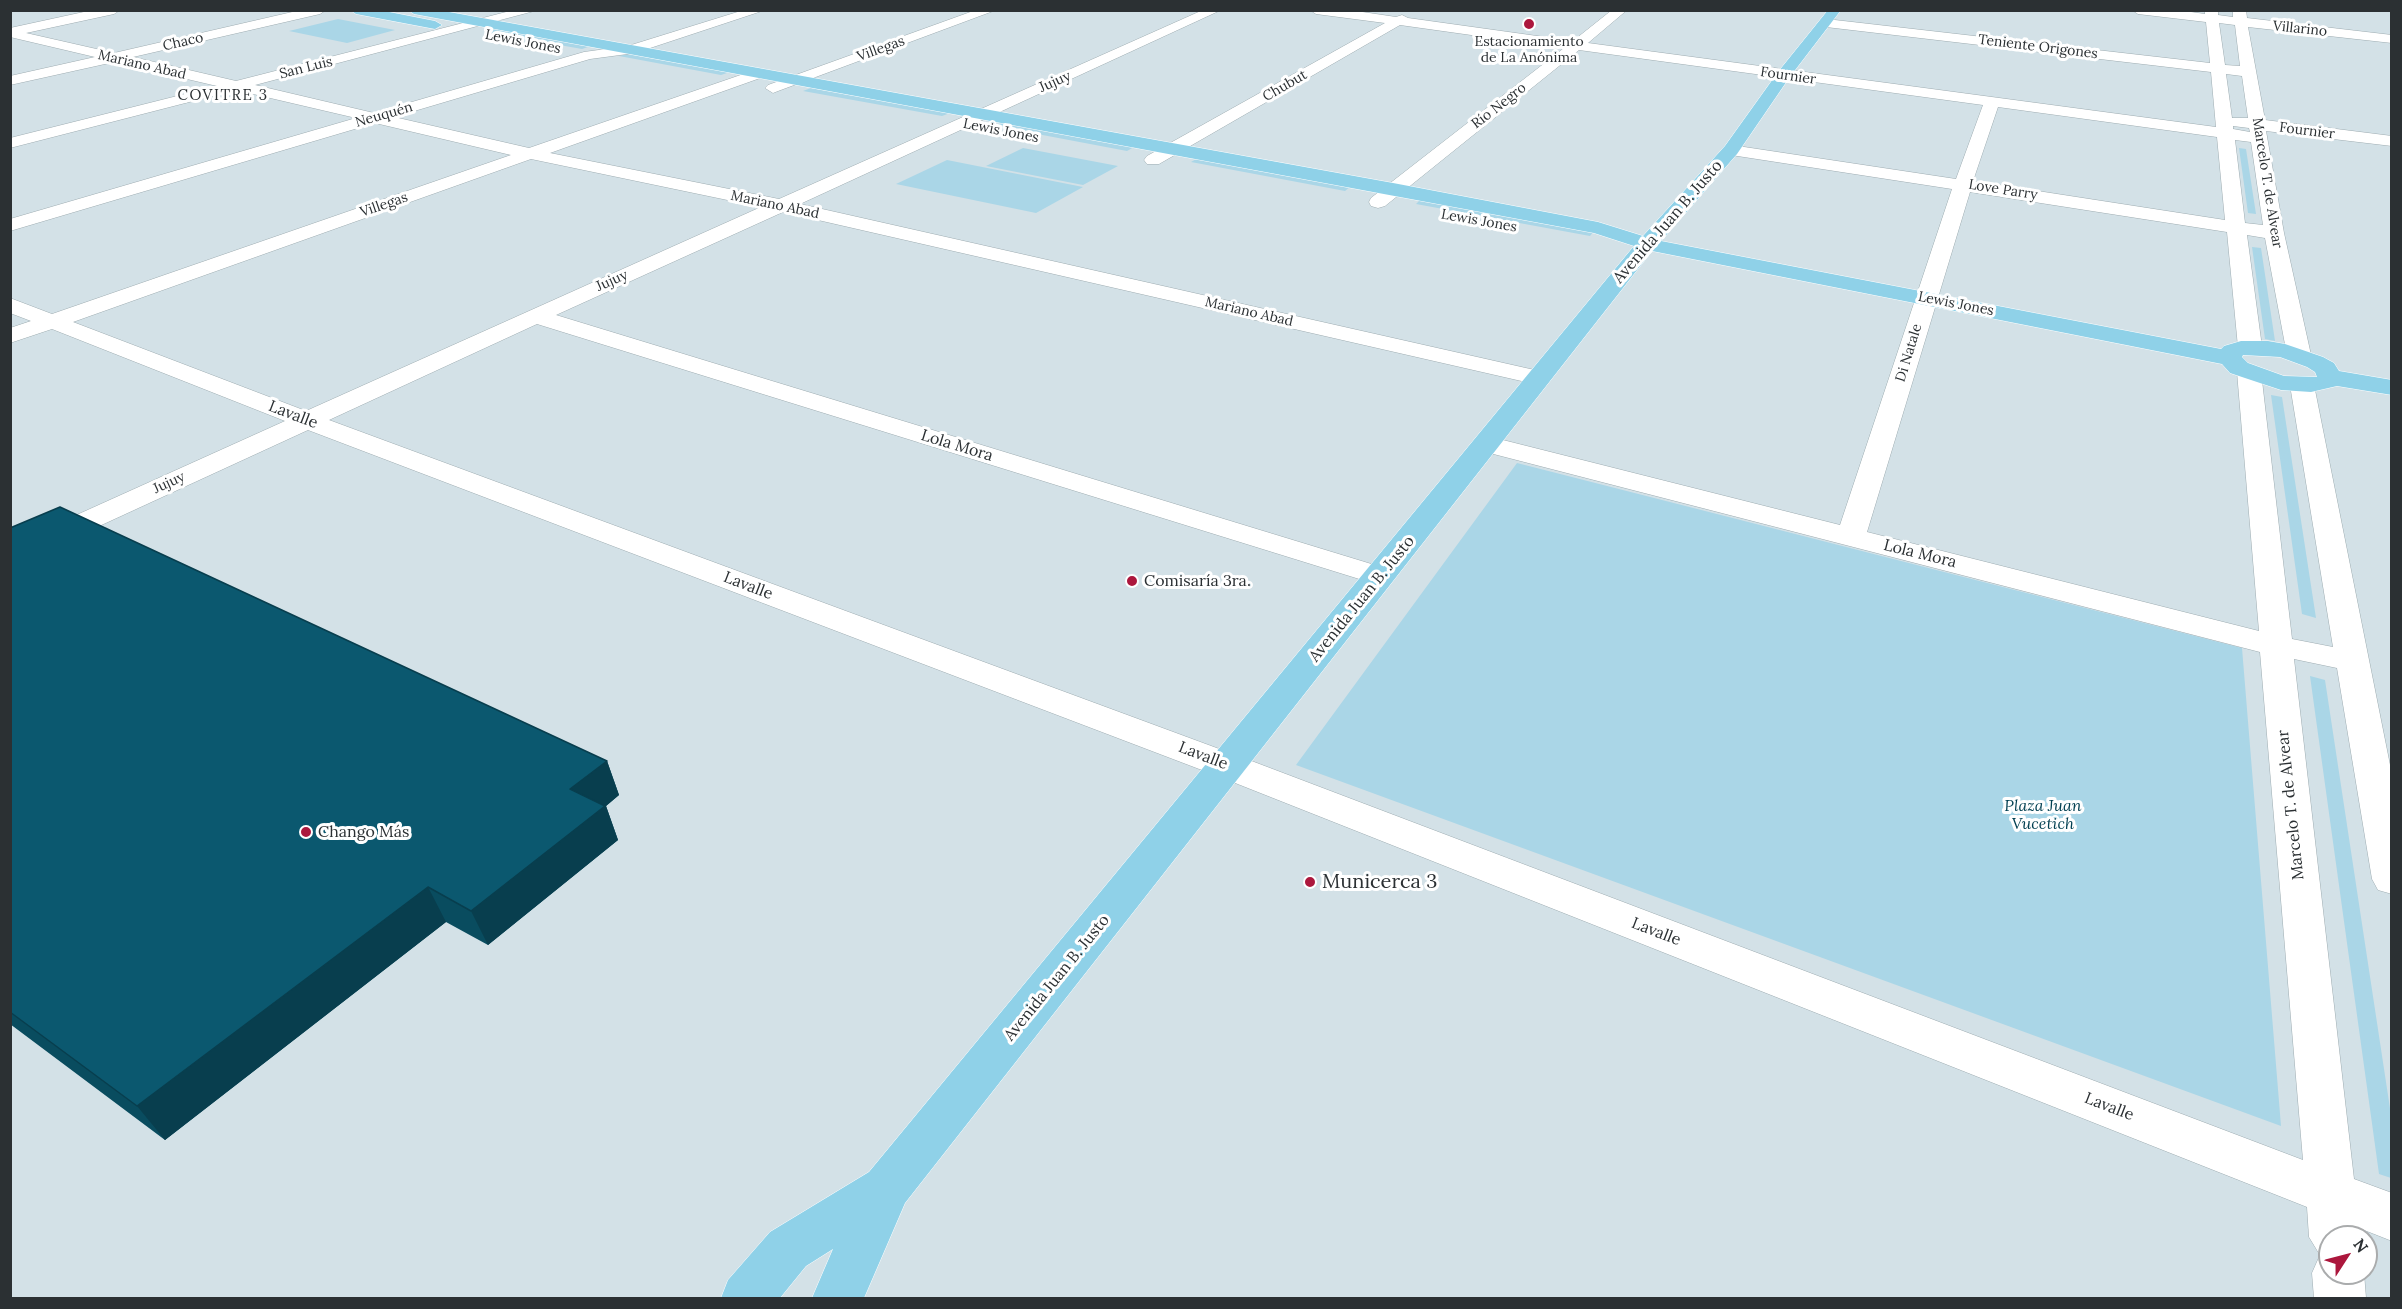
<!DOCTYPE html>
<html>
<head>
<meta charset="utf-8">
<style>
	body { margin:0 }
	#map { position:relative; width:2402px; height:1309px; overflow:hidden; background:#d3e1e7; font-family:Lora,serif }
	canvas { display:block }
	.frame { position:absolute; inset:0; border:12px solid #2b3033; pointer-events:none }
	.north { position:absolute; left:2318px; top:1225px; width:60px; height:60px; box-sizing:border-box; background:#fff; border:2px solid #aaacad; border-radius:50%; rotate:54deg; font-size:16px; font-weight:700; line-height:24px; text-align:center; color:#2b3033 }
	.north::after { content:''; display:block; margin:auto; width:21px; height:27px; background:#ac173d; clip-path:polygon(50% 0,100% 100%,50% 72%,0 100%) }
</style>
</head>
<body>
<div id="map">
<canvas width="2402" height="1309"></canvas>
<div class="frame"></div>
<div class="north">N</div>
</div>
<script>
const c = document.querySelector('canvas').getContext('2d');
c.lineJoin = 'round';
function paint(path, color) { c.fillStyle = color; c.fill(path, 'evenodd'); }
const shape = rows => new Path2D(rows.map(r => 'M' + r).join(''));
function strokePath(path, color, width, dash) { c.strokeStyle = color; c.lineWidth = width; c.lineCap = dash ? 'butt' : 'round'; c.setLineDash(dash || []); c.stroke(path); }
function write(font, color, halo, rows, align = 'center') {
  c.font = font + ' Lora,serif'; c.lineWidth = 6; c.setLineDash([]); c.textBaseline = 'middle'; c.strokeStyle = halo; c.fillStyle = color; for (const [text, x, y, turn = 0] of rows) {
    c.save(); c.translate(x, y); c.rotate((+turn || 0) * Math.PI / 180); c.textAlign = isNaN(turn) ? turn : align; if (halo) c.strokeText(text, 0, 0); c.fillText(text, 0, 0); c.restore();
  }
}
const green = shape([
	[338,19,395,30,347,43,289,31],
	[495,29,591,46,582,49,486,32],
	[628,54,730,72,721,75,619,56],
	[811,88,950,113,942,116,803,91],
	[1003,122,1134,147,1127,151,995,126],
	[1023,148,1118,166,1083,185,986,166],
	[2239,148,2246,149,2256,214,2248,213],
	[1198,158,1351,186,1345,191,1191,162],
	[947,160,1083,187,1036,213,896,184],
	[1421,199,1594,231,1590,236,1416,204],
	[2252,247,2261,248,2275,341,2265,339],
	[2271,395,2282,397,2316,618,2302,614],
	[1517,463,2242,648,2281,1126,1296,765],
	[2310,676,2325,680,2391,1115,2391,1178,2379,1174]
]);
const minor = shape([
	[93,10,120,10,114,14,26,33,114,53,301,10,326,10,320,14,133,57,236,81,514,10,538,10,255,85,374,113,584,52,628,46,744,10,765,10,635,53,590,59,394,117,529,148,758,69,763,71,766,74,763,77,550,153,779,199,1203,10,1221,10,800,204,1539,371,1548,373,1551,378,1548,383,1539,385,783,212,556,315,1391,570,1395,576,1391,582,1380,585,1369,582,537,324,329,420,1241,757,2303,1160,2260,652,1478,450,1474,444,1478,438,1487,436,1840,525,1952,189,1731,155,1725,154,1722,150,1725,146,1731,145,1956,179,1983,105,1579,50,1385,206,1378,208,1371,206,1369,202,1371,198,1564,48,1400,25,1159,164,1147,164,1144,160,1147,156,1385,23,1316,14,1310,10,1349,10,1396,17,1402,15,1408,18,1573,41,1612,10,1627,10,1588,43,2216,127,2211,72,1826,27,1819,23,1826,19,2210,63,2206,22,2138,14,2132,10,2177,10,2205,14,2205,10,2218,10,2218,15,2233,17,2233,10,2246,10,2247,18,2392,35,2392,43,2248,27,2265,120,2392,136,2392,146,2266,131,2284,233,2311,355,2307,360,2299,362,2291,360,2287,355,2265,238,2247,235,2262,347,2258,352,2250,354,2242,352,2238,347,2227,232,1970,192,1867,532,2259,631,2237,372,2240,367,2249,365,2258,367,2261,372,2292,639,2333,647,2290,385,2293,380,2302,378,2311,380,2314,385,2392,775,2392,894,2378,890,2372,879,2337,668,2294,659,2354,1179,2392,1193,2392,1241,2359,1228,2361,1237,2330,1237,2330,1273,2364,1273,2366,1298,2314,1298,2312,1273,2320,1255,2309,1237,2307,1207,1215,775,308,430,21,562,10,565,10,545,285,421,52,329,10,343,10,328,31,321,10,313,10,298,52,314,511,155,375,123,10,231,10,219,356,118,236,90,10,148,10,138,217,86,114,62,10,85,10,76,95,57,10,37,10,28,93,10],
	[2219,23,2235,25,2240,66,2225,65,2219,23],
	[2226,74,2242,76,2248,118,2232,118,2226,74],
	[1998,107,2217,137,2225,220,1973,181,1998,107],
	[2233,126,2249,128,2250,132,2233,129,2233,126],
	[2235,140,2251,142,2263,225,2245,223,2235,140],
	[531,159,761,207,306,411,73,322,531,159],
	[976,10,996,10,778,91,773,93,765,88,768,85,976,10]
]);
const major = shape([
	[350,10,379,10,435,21,442,25,435,29,356,14,350,10],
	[408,10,438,10,1393,183,1598,222,1643,236,1725,146,1778,72,1828,10,1841,10,1789,78,1737,154,1661,241,2221,349,2224,346,2241,341,2268,341,2285,344,2323,357,2334,363,2339,371,2392,380,2392,395,2337,386,2311,392,2281,390,2230,373,2222,364,1652,251,905,1203,864,1298,812,1298,833,1249,806,1266,780,1298,721,1298,728,1280,770,1232,869,1172,1634,246,1594,233,414,14,408,10],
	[2243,355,2280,357,2307,367,2315,372,2317,377,2284,376,2248,363,2242,357,2243,355]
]);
const wall = shape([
	[10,528,607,761,619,795,606,806,618,840,488,945,446,922,165,1140,10,1024]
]);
const shadedWall = shape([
	[607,761,619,795,606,806,618,840,488,945,471,911,570,789],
	[428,887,446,922,165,1140,137,1106]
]);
const building = shape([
	[60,507,607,761,570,789,605,806,471,911,428,887,137,1106,10,1012,10,528,60,507]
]);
const markers = [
	[1529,24,6,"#ac173d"],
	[1132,581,6,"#ac173d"],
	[306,832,6,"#ac173d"],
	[1310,882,6,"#ac173d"]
];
const farStreetnames = [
	["Villarino",2300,29,6],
	["Chaco",183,42,-13],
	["Lewis Jones",523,42,11],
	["Teniente Origones",2038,47,7],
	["Villegas",881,49,-20],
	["Mariano Abad",142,65,13],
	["San Luis",306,68,-14],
	["Fournier",1788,76,8],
	["Jujuy",1055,82,-24],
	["Chubut",1285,86,-30],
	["Río Negro",1499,106,-38],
	["Neuquén",384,115,-16],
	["Lewis Jones",1001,131,11],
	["Fournier",2307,131,7],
	["Marcelo T. de Alvear",2267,183,81],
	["Love Parry",2003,190,9],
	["Villegas",384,205,-19],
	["Mariano Abad",775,205,12],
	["Lewis Jones",1479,221,10],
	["Jujuy",612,281,-24],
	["Lewis Jones",1956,304,11],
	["Mariano Abad",1249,312,13],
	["Di Natale",1909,353,-73],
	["Jujuy",169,483,-25]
];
const farPoinames = [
	["Estacionamiento",1529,42],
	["de La Anónima",1529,58]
];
const farNeighbourhoodnames = [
	["COVITRE 3",223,96]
];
const streetNames = [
	["Avenida Juan B. Justo",1668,222,-49],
	["Lavalle",293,415,21],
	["Lola Mora",957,446,17],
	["Lola Mora",1920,554,14],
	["Lavalle",748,586,21],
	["Avenida Juan B. Justo",1362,599,-51],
	["Lavalle",1203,756,21],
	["Marcelo T. de Alvear",2291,805,-96],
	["Lavalle",1656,932,21],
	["Avenida Juan B. Justo",1057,978,-51],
	["Lavalle",2109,1107,21]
];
const poiNames = [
	["Comisaría 3ra.",1144,581],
	["Chango Más",318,832]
];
const parkNames = [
	["Plaza Juan",2043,806],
	["Vucetich",2043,824]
];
const nearPoinames = [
	["Municerca 3",1322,882]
];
paint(green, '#aad6e7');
strokePath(minor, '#9eacb1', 1);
strokePath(major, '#fff', 1);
paint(minor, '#fff');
paint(major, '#8fd1e8');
paint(wall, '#094c5f');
paint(shadedWall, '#083e4e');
paint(building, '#0b586f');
strokePath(building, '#083e4e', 1.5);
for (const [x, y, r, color] of markers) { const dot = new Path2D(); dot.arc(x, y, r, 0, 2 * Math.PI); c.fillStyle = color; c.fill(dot); strokePath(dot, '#fff', 2); }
write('14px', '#2b3033', '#fff', farStreetnames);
write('14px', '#2b3033', '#fff', farPoinames);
c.letterSpacing = '1.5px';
write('15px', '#2b3033', '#fff', farNeighbourhoodnames);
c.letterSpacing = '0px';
write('16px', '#2b3033', '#fff', streetNames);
write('16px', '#2b3033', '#fff', poiNames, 'left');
write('italic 16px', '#003f51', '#fff', parkNames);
write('20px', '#2b3033', '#fff', nearPoinames, 'left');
</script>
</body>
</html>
